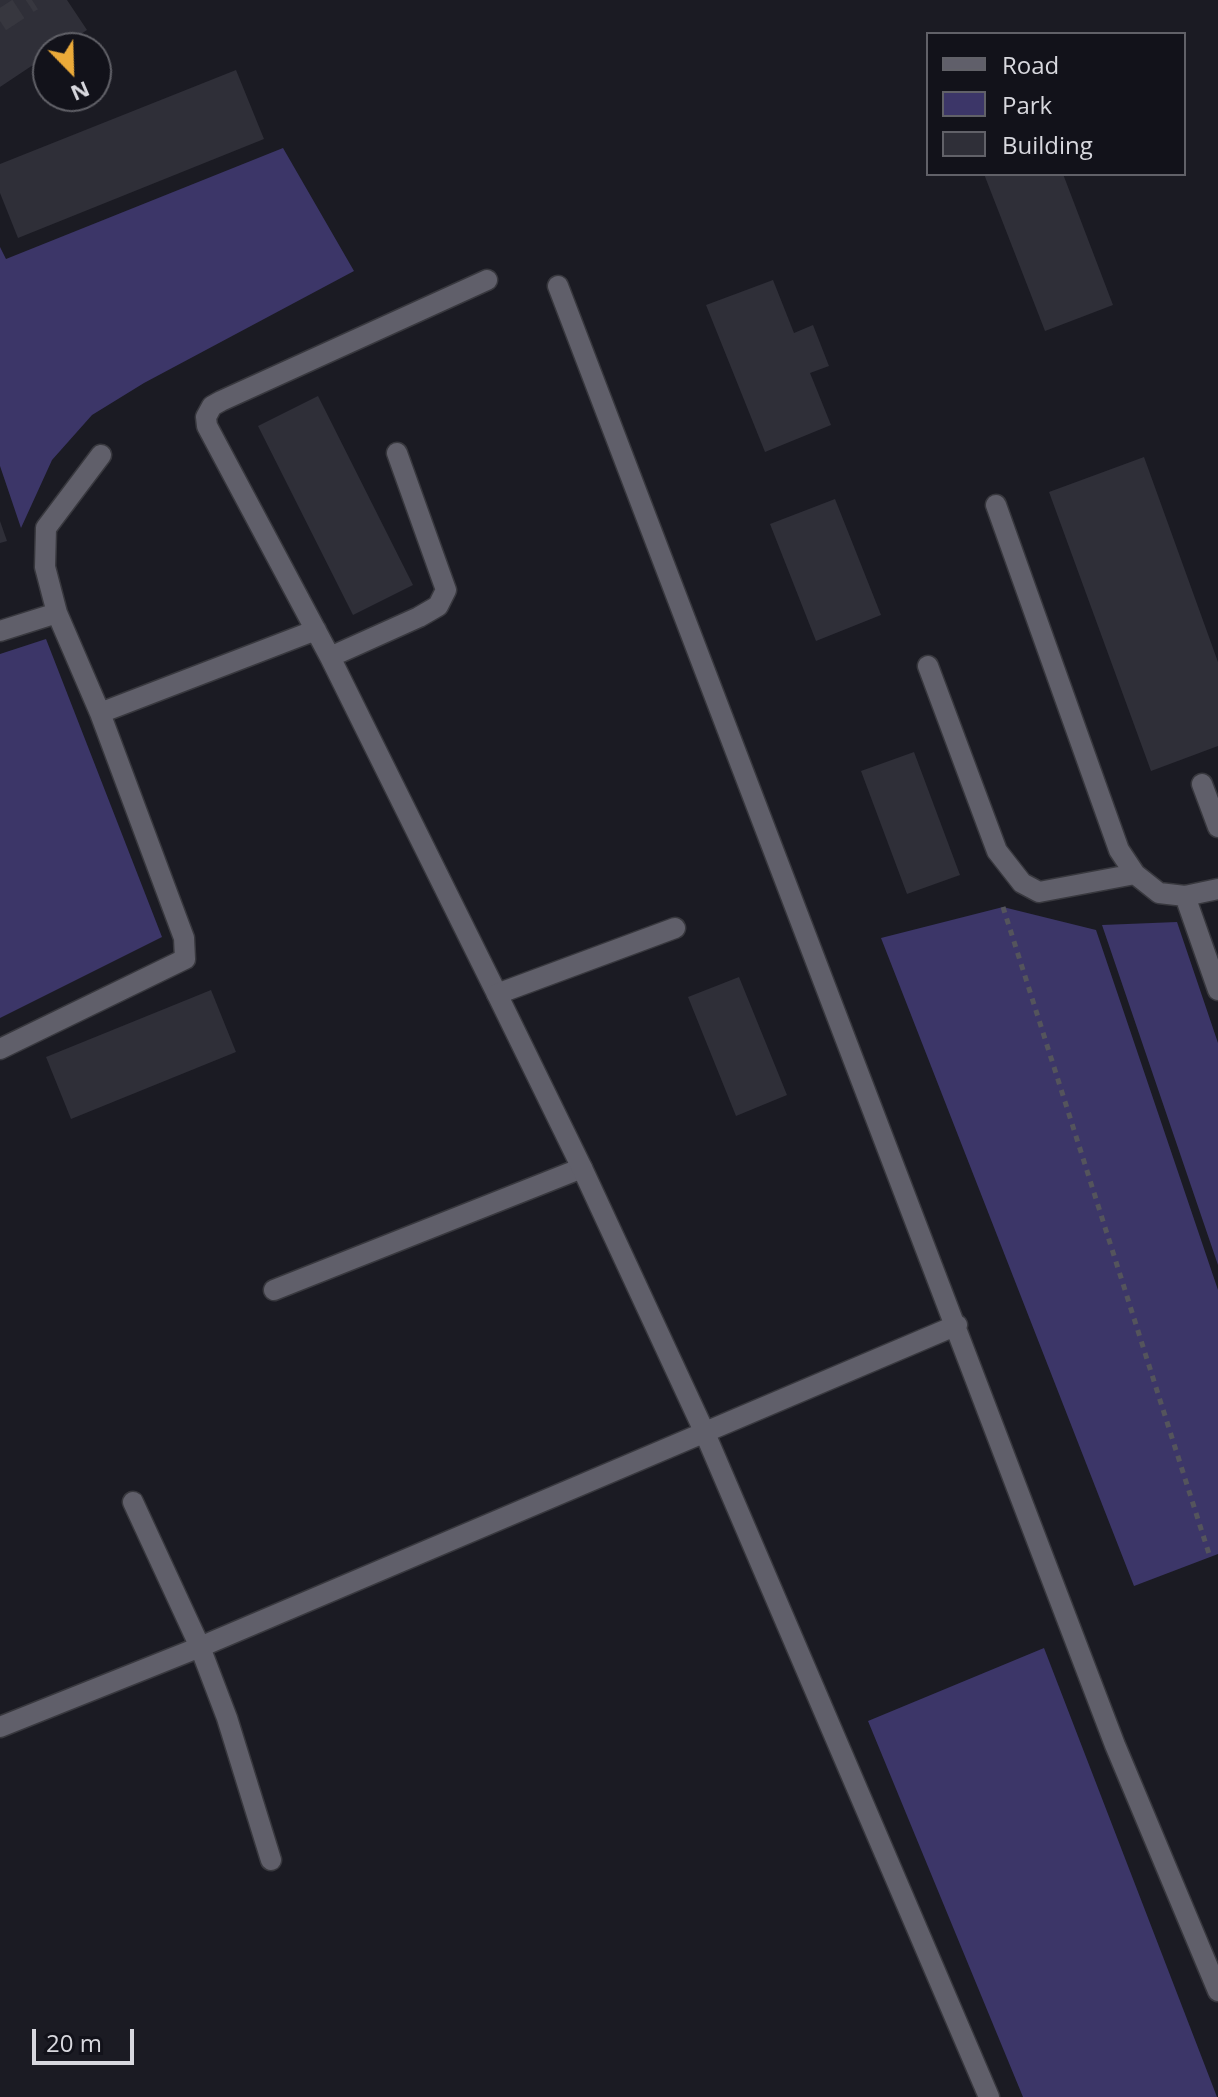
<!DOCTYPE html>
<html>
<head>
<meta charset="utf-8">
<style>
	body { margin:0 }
	#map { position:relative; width:1218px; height:2097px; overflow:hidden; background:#1b1b23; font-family:"Open Sans",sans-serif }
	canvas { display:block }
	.legend { position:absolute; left:926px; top:32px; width:260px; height:144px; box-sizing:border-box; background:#12121a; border:2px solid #616168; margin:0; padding:10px 14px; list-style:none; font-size:24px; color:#d8d8de }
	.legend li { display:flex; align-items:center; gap:16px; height:40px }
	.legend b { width:40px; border:2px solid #616168 }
	.north { position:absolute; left:32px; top:32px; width:80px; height:80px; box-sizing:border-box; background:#12121a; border:2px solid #616168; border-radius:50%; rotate:157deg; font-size:22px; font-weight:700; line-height:32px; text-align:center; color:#d8d8de }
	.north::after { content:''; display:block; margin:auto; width:28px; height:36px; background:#ebaa39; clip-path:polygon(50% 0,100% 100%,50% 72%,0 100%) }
	.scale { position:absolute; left:32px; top:2029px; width:102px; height:36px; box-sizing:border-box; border:4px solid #d8d8de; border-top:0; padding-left:10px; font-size:24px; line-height:28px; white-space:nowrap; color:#d8d8de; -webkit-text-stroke:6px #12121a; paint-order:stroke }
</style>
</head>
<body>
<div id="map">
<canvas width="1218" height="2097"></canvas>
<ul class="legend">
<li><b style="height:10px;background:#605f6a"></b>Road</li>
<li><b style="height:22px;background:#3c3668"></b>Park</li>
<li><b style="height:22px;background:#2f2f38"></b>Building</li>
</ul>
<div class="north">N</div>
<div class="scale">20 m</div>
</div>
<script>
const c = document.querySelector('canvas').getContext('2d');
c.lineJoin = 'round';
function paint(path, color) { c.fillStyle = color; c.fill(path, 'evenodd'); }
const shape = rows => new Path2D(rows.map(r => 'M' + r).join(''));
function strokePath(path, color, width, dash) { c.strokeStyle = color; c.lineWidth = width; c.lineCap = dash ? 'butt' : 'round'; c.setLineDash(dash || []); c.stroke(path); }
const green = shape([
	[283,148,354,271,144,383,92,415,52,460,21,528,0,466,0,247,6,259],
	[46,639,162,937,0,1018,0,654],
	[1003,907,1096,930,1218,1290,1218,1554,1134,1586,881,938],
	[1177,922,1218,1043,1218,1265,1102,925],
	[1044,1648,1217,2097,1023,2097,868,1721]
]);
const building = shape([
	[0,0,67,0,87,30,59,48,48,48,48,55,0,87],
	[236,70,264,139,18,238,0,193,0,164],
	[984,174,1063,174,1113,305,1045,331],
	[773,280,794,333,813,325,829,366,810,373,831,425,765,452,706,305],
	[318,396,413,585,353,615,258,426],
	[1144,457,1218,662,1218,746,1151,771,1049,492],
	[835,499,881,615,816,641,770,524],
	[0,521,7,541,0,543],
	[914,752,960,875,907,894,861,771],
	[739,977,787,1095,736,1116,688,997],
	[211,990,236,1052,71,1119,46,1057]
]);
const trunkTunnel = shape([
	[0,21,32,0]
]);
const path = shape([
	[1003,907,1210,1557]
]);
const service = shape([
	[487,280,221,401,212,406,206,417,207,426,330,657,497,994],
	[996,505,1119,850,1135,874,1159,893,1185,896,1218,889],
	[0,631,57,613],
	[330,657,419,617,438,606,446,590,397,453],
	[928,666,997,851,1022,883,1039,892,1135,874],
	[100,713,316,630],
	[1202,784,1218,827],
	[1185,896,1218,990],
	[0,1049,185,959,184,938,100,713,57,613,45,567,46,528,101,455],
	[274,1290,582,1168]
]);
const minor = shape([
	[558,286,1115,1745,1218,1991],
	[675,928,497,994,582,1168,704,1431,989,2097],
	[133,1502,200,1647,227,1718,271,1860],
	[0,1727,200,1647,957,1325]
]);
paint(green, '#3c3668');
paint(building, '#2f2f38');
strokePath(trunkTunnel, '#37373f', 22, [22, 11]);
strokePath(service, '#38383e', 23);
strokePath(minor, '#38383e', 23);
strokePath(path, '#54545c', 5, [6, 6]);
strokePath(service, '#605f6a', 20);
strokePath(minor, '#605f6a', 20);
</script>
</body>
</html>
